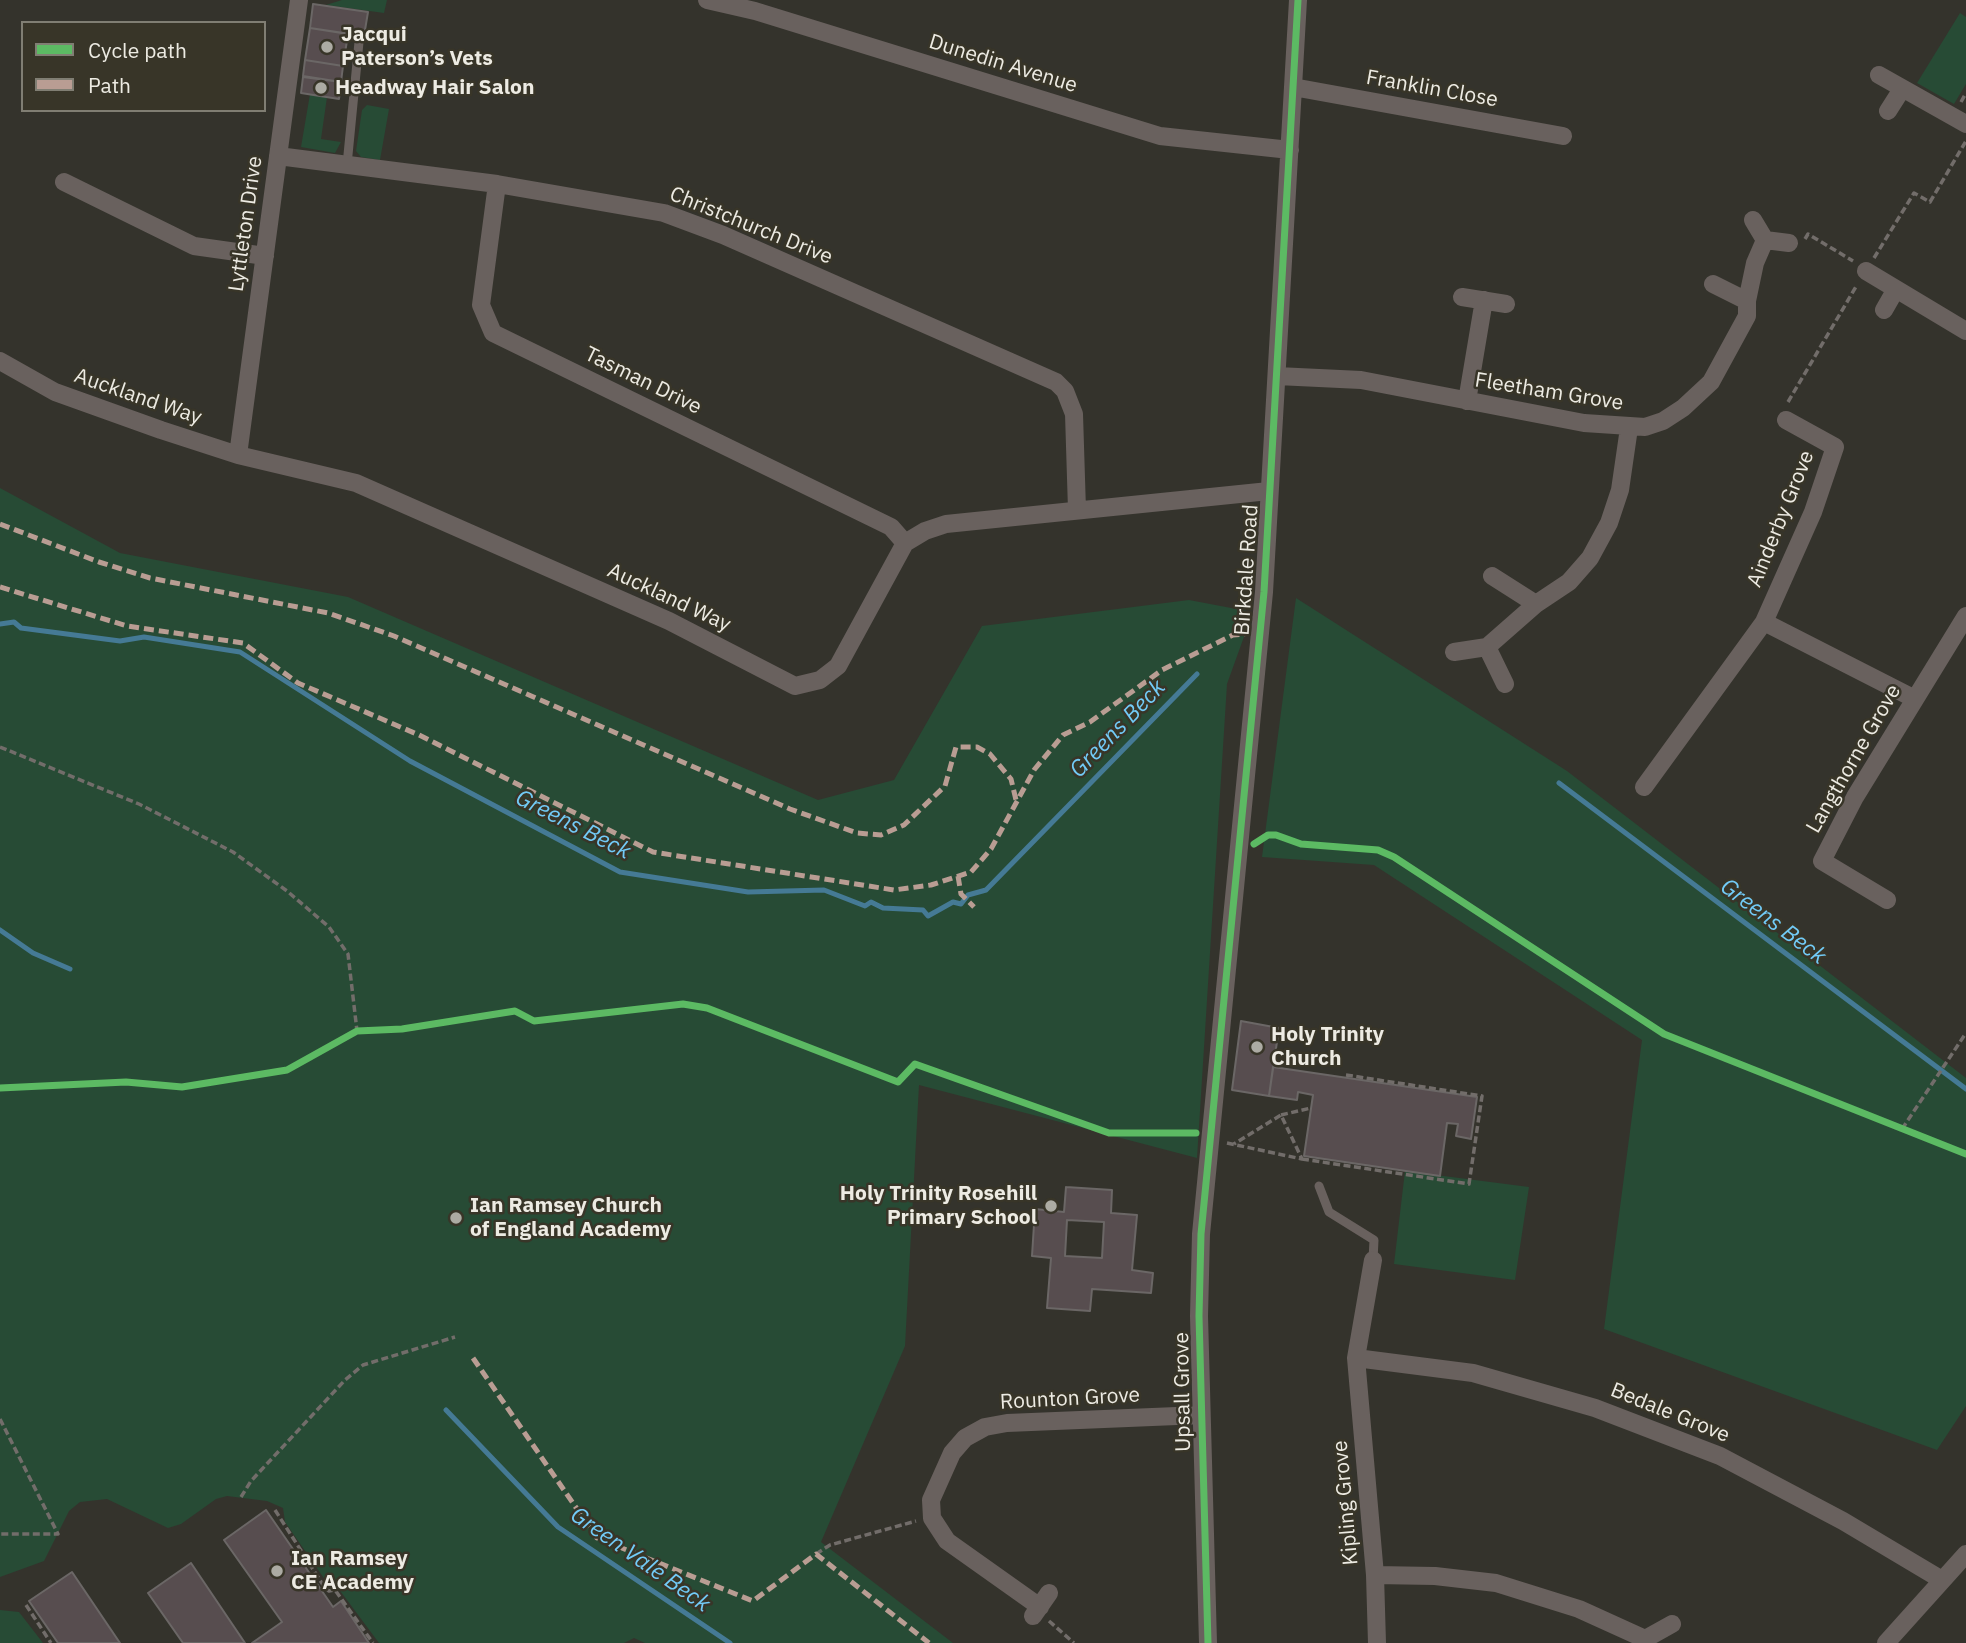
<!DOCTYPE html>
<html>
<head>
<meta charset="utf-8">
<style>
	body { margin:0 }
	#map { position:relative; width:1966px; height:1643px; overflow:hidden; background:#34332c; font-family:"IBM Plex Sans",sans-serif }
	canvas { display:block }
	.legend { position:absolute; left:21px; top:21px; width:245px; height:91px; box-sizing:border-box; background:#383528; border:2px solid #807e73; margin:0; padding:9px 12px; list-style:none; font-size:21px; color:#edebe3 }
	.legend li { display:flex; align-items:center; gap:14px; height:35px }
	.legend b { width:35px; border:2px solid #807e73 }
</style>
</head>
<body>
<div id="map">
<canvas width="1966" height="1643"></canvas>
<ul class="legend">
<li><b style="height:9px;background:#5cba63"></b>Cycle path</li>
<li><b style="height:9px;background:#b99d93"></b>Path</li>
</ul>
</div>
<script>
const c = document.querySelector('canvas').getContext('2d');
c.lineJoin = 'round';
function paint(path, color) { c.fillStyle = color; c.fill(path, 'evenodd'); }
const shape = rows => new Path2D(rows.map(r => 'M' + r).join(''));
function strokePath(path, color, width, dash) { c.strokeStyle = color; c.lineWidth = width; c.lineCap = dash ? 'butt' : 'round'; c.setLineDash(dash || []); c.stroke(path); }
function write(font, color, halo, rows, align = 'center') {
  c.font = font + ' "IBM Plex Sans",sans-serif'; c.lineWidth = 5; c.setLineDash([]); c.textBaseline = 'middle'; c.strokeStyle = halo; c.fillStyle = color; for (const [text, x, y, turn = 0] of rows) {
    c.save(); c.translate(x, y); c.rotate((+turn || 0) * Math.PI / 180); c.textAlign = isNaN(turn) ? turn : align; if (halo) c.strokeText(text, 0, 0); c.fillText(text, 0, 0); c.restore();
  }
}
const green = shape([
	[342,0,387,0,384,13,326,5],
	[1960,13,1966,17,1966,84,1954,104,1917,83],
	[310,94,327,97,321,139,341,142,335,153,301,147],
	[367,105,389,109,380,160,361,157,356,151,362,110],
	[0,488,120,553,348,597,818,800,894,780,982,626,1189,600,1247,611,1245,634,1227,684,1197,1158,919,1085,905,1346,821,1542,953,1643,645,1643,634,1638,624,1643,379,1643,335,1584,330,1587,285,1522,283,1508,267,1501,227,1496,216,1499,181,1524,168,1528,107,1499,80,1502,69,1511,44,1561,0,1577],
	[1296,598,1567,771,1966,1078,1966,1406,1937,1450,1604,1329,1642,1040,1374,865,1262,857],
	[1405,1171,1529,1187,1515,1280,1394,1264],
	[0,1610,19,1612,43,1643,0,1643]
]);
const stream = shape([
	[0,624,14,622,21,628,120,641,144,637,240,652,410,761,620,872,748,892,824,890,865,906,871,902,883,908,923,910,928,916,953,902,961,904,968,895,986,890,1197,674],
	[1559,783,1966,1089],
	[0,930,33,953,70,969],
	[446,1410,558,1527,730,1643]
]);
const building = shape([
	[313,4,368,12,364,36,310,28,313,4],
	[310,28,348,34,343,66,305,60,310,28],
	[305,60,343,66,341,82,303,76,305,60],
	[303,77,341,82,339,99,301,93,303,77],
	[1241,1021,1279,1028,1269,1096,1232,1090,1241,1021],
	[1273,1067,1477,1097,1471,1139,1456,1136,1458,1124,1447,1123,1440,1176,1304,1156,1313,1095,1298,1092,1297,1100,1269,1096,1273,1067],
	[1066,1187,1112,1190,1111,1213,1137,1215,1132,1270,1153,1273,1151,1293,1092,1289,1090,1311,1047,1308,1051,1258,1032,1256,1035,1209,1064,1212,1066,1187],
	[1067,1220,1104,1222,1102,1258,1065,1256,1067,1220],
	[266,1510,333,1607,341,1601,369,1643,252,1643,282,1622,224,1540,266,1510],
	[191,1563,245,1643,183,1643,148,1593,191,1563],
	[72,1572,120,1643,58,1643,29,1601,72,1572]
]);
const path = shape([
	[1961,102,1966,93],
	[1805,239,1808,234,1853,261],
	[1874,258,1914,193,1930,202,1966,141],
	[1788,402,1857,285],
	[0,747,139,804,233,852,287,891,329,927,348,954,357,1031],
	[1281,1115,1311,1108],
	[1902,1129,1966,1033],
	[1227,1143,1302,1159,1281,1115,1234,1144],
	[1302,1159,1469,1184,1482,1096,1346,1075],
	[0,1419,58,1534,0,1534],
	[241,1497,251,1481,345,1380,363,1365,455,1337],
	[275,1510,325,1588,329,1591,335,1590,373,1643],
	[816,1554,830,1545,916,1521],
	[26,1605,51,1643],
	[1049,1621,1074,1643]
]);
const lane = shape([
	[347,165,359,42],
	[1319,1186,1329,1212,1374,1240,1373,1260]
]);
const street = shape([
	[707,0,755,11,1160,136,1290,150],
	[1879,75,1966,124],
	[1293,87,1563,136],
	[1888,111,1902,89],
	[278,156,497,184,664,213,723,235,1056,382,1065,391,1074,414,1077,510],
	[64,182,194,246,265,256],
	[497,184,481,305,493,333,891,527,905,543],
	[1753,220,1765,240],
	[1866,271,1966,331],
	[1713,284,1747,301],
	[1462,297,1506,304],
	[1884,310,1896,289],
	[0,361,55,392,161,430,238,455,356,483,669,621,795,686,820,680,838,666,905,543,925,531,946,524,1269,491],
	[1277,376,1361,380,1584,423,1645,427,1663,421,1683,408,1711,382,1747,316,1747,301,1755,263,1765,240,1789,243],
	[1467,401,1484,300],
	[238,455,299,0],
	[1536,604,1569,582,1590,558,1609,523,1620,490,1629,428],
	[1764,622,1813,512,1835,447,1786,420],
	[1487,647,1505,684],
	[1454,652,1487,647,1536,604,1492,576],
	[1644,787,1764,622,1915,699],
	[1887,900,1822,861,1855,797,1966,616],
	[1373,1260,1356,1358,1375,1575,1377,1643],
	[1356,1358,1473,1373,1595,1408,1720,1456,1843,1521,1942,1580],
	[1375,1575,1435,1576,1496,1583,1579,1609,1645,1639,1672,1624],
	[1040,1607,947,1541,932,1518,931,1500,952,1453,965,1438,985,1427,1007,1423,1201,1415],
	[1033,1616,1049,1593],
	[1208,1643,1199,1316,1201,1234,1264,592,1298,0],
	[1886,1643,1966,1554]
]);
const quiet = shape([
	[0,524,99,562,150,578,328,613,394,636,790,809,857,833,881,835,904,825,945,786,956,747,977,747,990,754,1011,779,1016,800],
	[0,587,127,626,243,643,298,683,419,735,653,852,894,890,931,885,971,872,991,849,1034,770,1063,735,1090,722,1162,670,1233,635,1245,634],
	[958,876,961,894,974,907],
	[473,1358,597,1538,753,1601,816,1554,929,1643]
]);
const cycleway = shape([
	[1254,844,1268,835,1276,835,1301,844,1378,850,1394,857,1664,1034,1966,1154],
	[0,1088,126,1082,182,1087,287,1070,357,1031,402,1029,515,1011,534,1021,683,1004,707,1008,898,1082,915,1064,1109,1133,1196,1133],
	[1208,1643,1199,1316,1201,1234,1264,592,1298,0]
]);
const markers = [
	[327,47,7,"#acaba3"],
	[321,88,7,"#acaba3"],
	[1257,1047,7,"#acaba3"],
	[1051,1206,7,"#acaba3"],
	[456,1218,7,"#acaba3"],
	[277,1571,7,"#acaba3"]
];
const poiNames = [
	["Jacqui",341,35],
	["Paterson’s Vets",341,59],
	["Headway Hair Salon",335,88],
	["Holy Trinity",1271,1035],
	["Church",1271,1059],
	["Holy Trinity Rosehill",1037,1194,"right"],
	["Primary School",1037,1218,"right"],
	["Ian Ramsey Church",470,1206],
	["of England Academy",470,1230],
	["Ian Ramsey",291,1559],
	["CE Academy",291,1583]
];
const streetNames = [
	["Dunedin Avenue",1003,64,17],
	["Franklin Close",1432,89,10],
	["Lyttleton Drive",246,224,-82],
	["Christchurch Drive",751,226,22],
	["Tasman Drive",643,381,26],
	["Fleetham Grove",1549,392,9],
	["Auckland Way",138,397,19],
	["Ainderby Grove",1781,519,-68],
	["Birkdale Road",1247,570,-86],
	["Auckland Way",669,598,25],
	["Langthorne Grove",1854,759,-60],
	["Upsall Grove",1183,1392,-91],
	["Rounton Grove",1070,1399,-3],
	["Bedale Grove",1670,1413,22],
	["Kipling Grove",1346,1503,-95]
];
const waterNames = [
	["Greens Beck",1118,729,-46],
	["Greens Beck",573,825,27],
	["Greens Beck",1773,922,37],
	["Green Vale Beck",640,1560,35]
];
paint(green, '#274b35');
strokePath(stream, '#457a95', 5);
paint(building, '#574d4f');
strokePath(building, '#6b6766', 2);
strokePath(path, '#726d6a', 3.5, [7, 3.5]);
strokePath(lane, '#69615e', 9);
strokePath(street, '#69615e', 18);
strokePath(quiet, '#b99d93', 5, [10, 5]);
strokePath(cycleway, '#5cba63', 7);
for (const [x, y, r, color] of markers) { const dot = new Path2D(); dot.arc(x, y, r, 0, 2 * Math.PI); c.fillStyle = color; c.fill(dot); strokePath(dot, '#383528', 2.5); }
write('bold 21px', '#edebe3', '#383528', poiNames, 'left');
write('21px', '#edebe3', '#383528', streetNames);
write('italic 23px', '#72cbf7', '#383528', waterNames);
</script>
</body>
</html>
